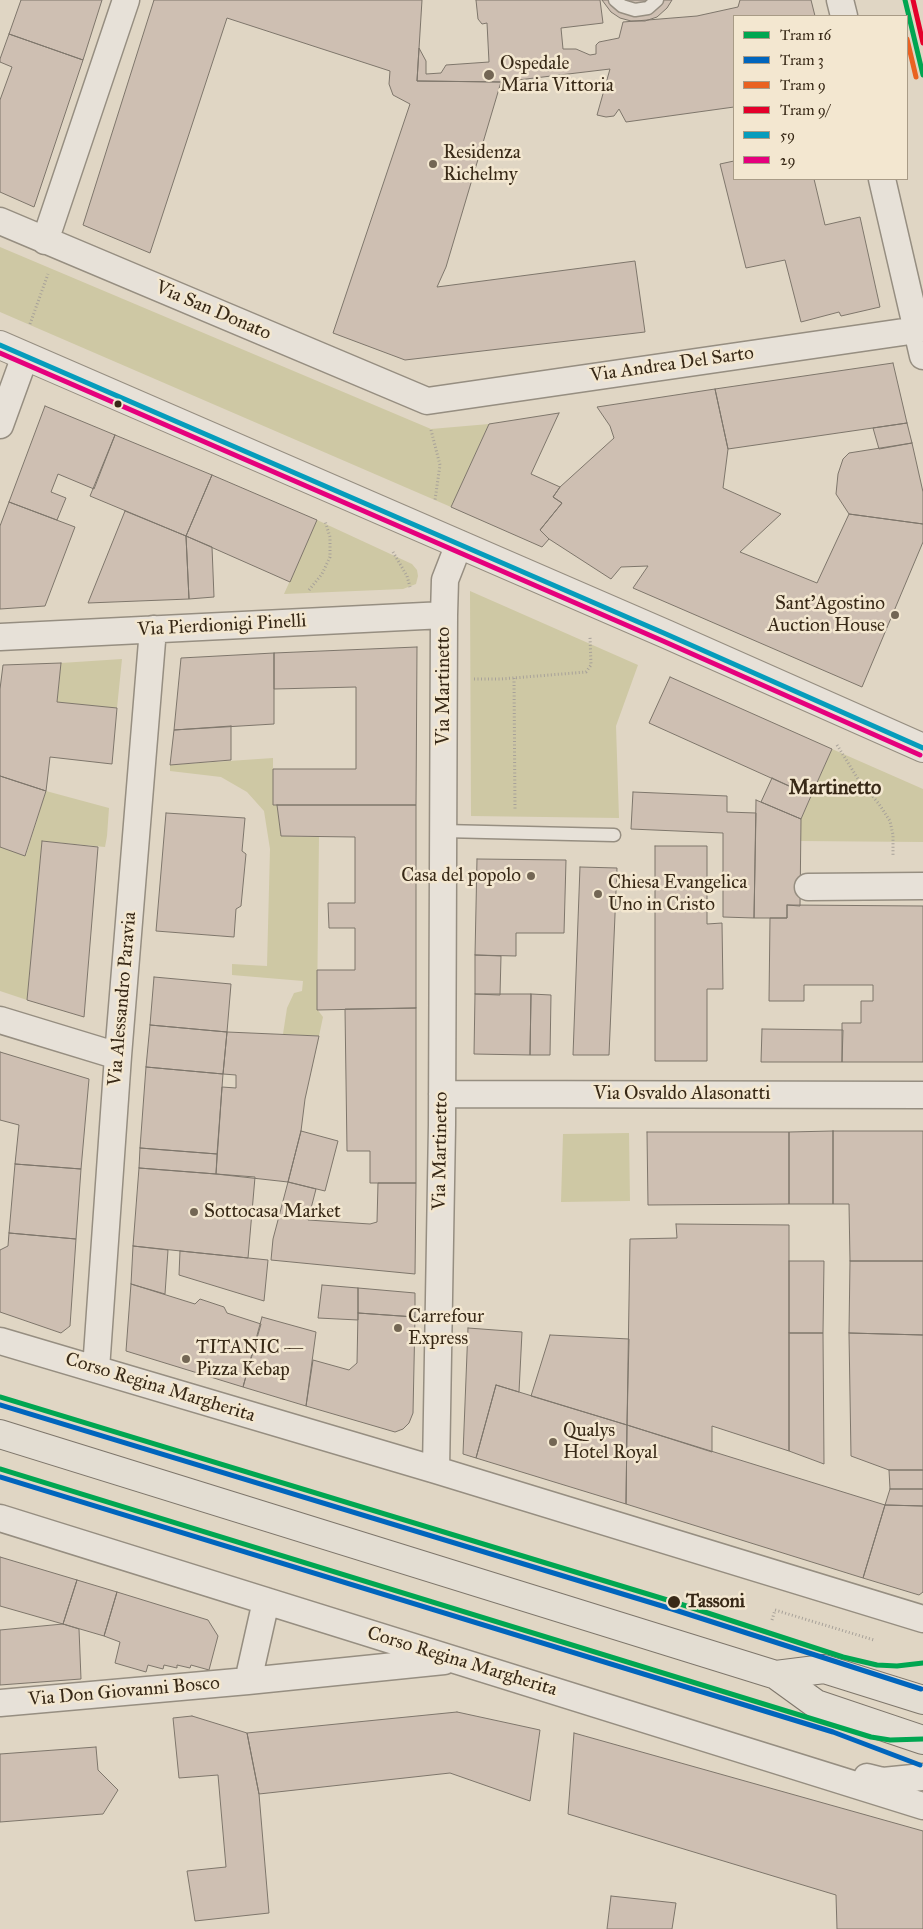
<!DOCTYPE html>
<html>
<head>
<meta charset="utf-8">
<style>
	body { margin:0 }
	#map { position:relative; width:923px; height:1929px; overflow:hidden; background:#e0d6c4; font-family:"IM FELL Great Primer",serif }
	canvas { display:block }
	.legend { position:absolute; left:733px; top:15px; width:175px; height:165px; box-sizing:border-box; background:#f3e7d0; border:1px solid #a89b86; margin:0; padding:6px 9px; list-style:none; font-size:15px; color:#382917 }
	.legend li { display:flex; align-items:center; gap:10px; height:25px }
	.legend b { width:25px; border:1px solid #a89b86 }
</style>
</head>
<body>
<div id="map">
<canvas width="923" height="1929"></canvas>
<ul class="legend">
<li><b style="height:6px;background:#00a651"></b>Tram 16</li>
<li><b style="height:6px;background:#0065bd"></b>Tram 3</li>
<li><b style="height:6px;background:#e96221"></b>Tram 9</li>
<li><b style="height:6px;background:#e4002b"></b>Tram 9/</li>
<li><b style="height:6px;background:#069cbc"></b>59</li>
<li><b style="height:6px;background:#e5007d"></b>29</li>
</ul>
</div>
<script>
const c = document.querySelector('canvas').getContext('2d');
c.lineJoin = 'round';
function paint(path, color) { c.fillStyle = color; c.fill(path, 'evenodd'); }
const shape = rows => new Path2D(rows.map(r => 'M' + r).join(''));
function strokePath(path, color, width, dash) { c.strokeStyle = color; c.lineWidth = width; c.lineCap = dash ? 'butt' : 'round'; c.setLineDash(dash || []); c.stroke(path); }
function write(font, color, halo, rows, align = 'center') {
  c.font = font + ' "IM FELL Great Primer",serif'; c.lineWidth = 5; c.setLineDash([]); c.textBaseline = 'middle'; c.strokeStyle = halo; c.fillStyle = color; for (const [text, x, y, turn = 0] of rows) {
    c.save(); c.translate(x, y); c.rotate((+turn || 0) * Math.PI / 180); c.textAlign = isNaN(turn) ? turn : align; if (halo) c.strokeText(text, 0, 0); c.fillText(text, 0, 0); c.restore();
  }
}
const green = shape([
	[0,247,431,429,489,424,451,507,0,312],
	[317,520,412,564,417,570,418,576,416,584,403,589,284,594],
	[470,591,638,665,616,726,619,818,471,816],
	[122,659,117,708,57,702,61,663],
	[832,749,923,789,923,842,800,841,801,819],
	[273,758,273,805,277,805,281,836,319,837,317,1009,323,1017,319,1036,283,1034,287,1008,294,993,302,991,303,981,232,975,232,964,267,966,270,849,264,811,247,792,221,777,170,771,170,765],
	[46,791,109,808,107,836,105,847,42,841,27,1000,0,991,0,847,26,855],
	[629,1133,630,1201,561,1202,563,1134]
]);
const building = shape([
	[21,0,102,0,83,60,9,34,21,0],
	[154,0,422,0,417,81,501,82,446,267,437,287,635,261,645,332,405,360,333,333,410,104,393,95,389,84,390,71,227,18,150,253,83,225,154,0],
	[476,0,600,0,603,23,561,28,563,49,576,49,590,55,596,54,596,45,599,42,619,38,623,22,697,16,738,7,740,0,811,0,815,16,734,16,734,107,626,122,619,109,614,116,606,117,597,115,610,69,501,82,417,81,419,48,426,61,426,74,441,73,446,65,489,62,487,23,482,24,478,19,476,0],
	[602,0,672,0,667,8,657,17,645,21,631,21,620,18,611,12,602,0],
	[9,34,83,60,34,207,0,192,0,100,12,67,0,62,0,59,9,34],
	[734,161,734,179,814,179,825,225,860,217,880,307,841,316,839,312,801,322,785,260,746,268,720,164,734,161],
	[893,363,907,423,728,449,715,389,893,363],
	[715,389,728,449,723,488,781,514,740,552,817,583,849,514,923,524,923,542,862,687,633,588,648,566,621,567,611,579,549,539,540,530,562,503,553,497,560,487,614,438,610,426,597,407,715,389],
	[45,406,115,435,94,489,58,474,51,492,66,498,57,520,9,502,45,406],
	[559,413,531,474,560,487,553,497,562,503,540,530,549,539,542,547,451,507,489,424,559,413],
	[907,423,912,443,879,449,873,428,907,423],
	[115,435,212,475,186,536,90,496,115,435],
	[912,443,923,492,923,524,849,514,836,494,838,474,843,459,849,453,912,443],
	[212,475,317,520,290,582,186,536,212,475],
	[9,502,75,527,45,606,0,609,0,526,9,502],
	[125,511,186,536,189,599,88,603,125,511],
	[186,536,212,547,214,597,189,599,186,536],
	[417,647,416,805,273,805,273,769,356,769,356,687,274,689,274,653,417,647],
	[274,653,274,724,174,730,181,658,274,653],
	[61,663,57,702,117,708,112,764,50,757,46,791,0,776,0,689,3,665,61,663],
	[670,677,832,749,811,796,649,723,670,677],
	[231,726,231,760,170,765,174,730,231,726],
	[0,776,46,791,25,856,0,847,0,776],
	[772,778,811,796,801,819,761,802,772,778],
	[633,792,727,796,727,812,756,813,754,918,723,917,723,833,631,829,633,792],
	[756,800,801,819,800,906,787,905,787,918,754,918,756,800],
	[277,805,416,805,416,1008,317,1010,317,970,355,970,355,928,329,928,328,903,355,903,355,837,281,836,277,805],
	[166,813,245,818,242,851,246,854,241,906,236,909,234,937,156,931,166,813],
	[42,841,98,847,84,1017,27,1000,42,841],
	[655,846,707,846,707,924,722,923,723,989,707,989,707,1061,655,1061,655,846],
	[477,859,566,860,564,933,516,933,516,956,475,955,477,859],
	[580,867,617,868,609,1055,573,1055,580,867],
	[787,905,923,906,923,1062,842,1062,842,1023,861,1023,861,1001,873,1001,873,985,804,985,804,1001,769,1001,770,918,787,918,787,905],
	[475,955,501,956,500,995,475,994,475,955],
	[154,977,231,984,227,1032,150,1025,154,977],
	[475,994,531,994,530,1055,474,1054,475,994],
	[531,994,551,995,550,1055,530,1055,531,994],
	[416,1008,416,1183,370,1183,370,1151,347,1151,345,1009,416,1008],
	[150,1025,227,1032,223,1074,146,1067,150,1025],
	[762,1029,843,1030,842,1062,761,1062,762,1029],
	[227,1032,319,1036,305,1099,301,1131,288,1182,216,1174,222,1087,236,1088,236,1075,223,1074,227,1032],
	[0,1052,89,1079,81,1169,15,1164,19,1125,0,1120,0,1052],
	[146,1067,223,1074,217,1154,140,1148,146,1067],
	[301,1131,338,1141,325,1191,288,1182,301,1131],
	[833,1131,923,1131,923,1261,850,1261,849,1204,833,1204,833,1131],
	[833,1131,833,1204,789,1204,789,1132,833,1131],
	[647,1132,789,1132,789,1204,648,1205,647,1132],
	[140,1148,217,1154,216,1174,139,1168,140,1148],
	[15,1164,81,1169,76,1239,9,1233,15,1164],
	[139,1168,255,1177,248,1258,133,1246,139,1168],
	[288,1182,316,1189,308,1220,370,1224,377,1222,378,1183,416,1183,415,1274,271,1260,273,1239,288,1182],
	[676,1224,789,1225,789,1451,712,1426,712,1452,627,1425,630,1239,677,1238,676,1224],
	[9,1233,76,1239,70,1326,61,1333,0,1312,0,1250,8,1246,9,1233],
	[133,1246,168,1250,165,1294,131,1284,133,1246],
	[180,1251,268,1260,264,1301,179,1275,180,1251],
	[789,1261,824,1261,823,1333,789,1333,789,1261],
	[850,1261,923,1261,923,1335,849,1333,850,1261],
	[131,1284,195,1304,200,1299,224,1307,227,1313,261,1324,243,1387,126,1351,131,1284],
	[322,1285,358,1288,358,1320,318,1318,322,1285],
	[358,1288,415,1293,415,1317,358,1313,358,1288],
	[358,1313,415,1317,413,1413,409,1423,403,1429,395,1432,306,1406,313,1360,349,1370,357,1363,358,1313],
	[262,1317,316,1332,306,1406,243,1387,262,1317],
	[468,1328,522,1332,519,1392,496,1385,476,1458,463,1454,468,1328],
	[789,1333,823,1333,824,1464,789,1451,789,1333],
	[849,1333,923,1335,923,1470,889,1470,851,1456,849,1333],
	[550,1335,629,1339,627,1425,531,1396,550,1335],
	[496,1385,627,1425,626,1504,476,1458,496,1385],
	[627,1425,885,1505,863,1578,626,1504,627,1425],
	[889,1470,923,1470,923,1489,890,1489,889,1470],
	[890,1489,923,1489,923,1506,885,1505,890,1489],
	[885,1505,923,1506,923,1592,919,1595,863,1578,885,1505],
	[0,1557,77,1580,63,1624,0,1606,0,1557],
	[77,1580,117,1592,104,1636,63,1624,77,1580],
	[117,1592,208,1620,218,1636,209,1670,191,1665,190,1668,177,1665,177,1668,164,1665,163,1669,148,1665,146,1672,115,1663,120,1642,104,1636,117,1592],
	[63,1624,79,1629,81,1679,0,1685,0,1630,63,1624],
	[457,1712,540,1730,530,1801,450,1773,259,1794,247,1733,457,1712],
	[192,1716,247,1733,259,1794,269,1913,195,1921,187,1871,226,1867,218,1775,179,1778,173,1718,192,1716],
	[574,1733,923,1831,923,1929,837,1929,836,1895,568,1814,574,1733],
	[96,1747,98,1770,118,1790,103,1814,0,1822,0,1754,96,1747],
	[611,1896,676,1903,672,1929,607,1929,611,1896]
]);
const path = shape([
	[30,324,48,274],
	[431,430,440,465,435,500],
	[393,552,407,576,410,587],
	[309,590,322,574,330,557,330,537,325,521],
	[514,678,515,810],
	[474,679,501,679,586,672,591,665,590,637],
	[837,745,858,779,879,804,890,821,893,835,893,855],
	[772,1620,775,1610,874,1640]
]);
const service = shape([
	[615,0,622,6,635,10,648,8,657,0],
	[443,831,614,835]
]);
const minor = shape([
	[840,0,844,16],
	[882,179,923,356],
	[0,221,427,401,917,330],
	[45,241,126,0],
	[0,425,25,356],
	[0,637,444,615],
	[808,887,923,886],
	[0,1020,118,1056],
	[442,1094,923,1095],
	[0,1341,436,1470,923,1619],
	[96,1369,118,1056,153,629],
	[436,1470,442,1125,444,615,445,580,459,544],
	[0,1518,923,1806],
	[248,1681,266,1601],
	[0,1703,248,1681,444,1661],
	[867,1777,883,1781,923,1777]
]);
const tertiary = shape([
	[0,345,666,634,923,748]
]);
const primary = shape([
	[0,1434,776,1675,816,1704,923,1740],
	[776,1675,824,1669,923,1700]
]);
const bus1 = shape([
	[0,345,666,634,923,748]
]);
const bus2 = shape([
	[0,353,663,641,920,755]
]);
const tram1 = shape([
	[905,0,923,75],
	[0,1397,674,1602,843,1657,877,1665,897,1666,923,1663],
	[0,1469,871,1737,890,1740,923,1739]
]);
const tram2 = shape([
	[0,1405,672,1609,921,1689],
	[0,1477,833,1732,920,1765]
]);
const tram3 = shape([
	[907,39,916,77]
]);
const tram4 = shape([
	[913,0,923,43]
]);
const markers = [
	[489,75,6,"#736654"],
	[433,164,5,"#736654"],
	[118,404,4.5,"#382917"],
	[895,615,5,"#736654"],
	[531,876,5,"#736654"],
	[598,894,5,"#736654"],
	[194,1212,5,"#736654"],
	[398,1328,5,"#736654"],
	[186,1359,5,"#736654"],
	[553,1442,5,"#736654"],
	[674,1602,7,"#382917"]
];
const poiNames = [
	["Ospedale",500,64],
	["Maria Vittoria",500,86],
	["Residenza",443,153],
	["Richelmy",443,175],
	["Sant'Agostino",885,604,"right"],
	["Auction House",885,626,"right"],
	["Casa del popolo",521,876,"right"],
	["Chiesa Evangelica",608,883],
	["Uno in Cristo",608,905],
	["Sottocasa Market",204,1212],
	["Carrefour",408,1317],
	["Express",408,1339],
	["TITANIC —",196,1348],
	["Pizza Kebap",196,1370],
	["Qualys",563,1431],
	["Hotel Royal",563,1453]
];
const streetNames = [
	["Via San Donato",213,311,23],
	["Via Andrea Del Sarto",672,365,-8],
	["Via Pierdionigi Pinelli",222,626,-3],
	["Via Martinetto",444,686,-90],
	["Via Alessandro Paravia",123,999,-85],
	["Via Osvaldo Alasonatti",682,1094],
	["Via Martinetto",441,1151,-89],
	["Corso Regina Margherita",160,1388,17],
	["Corso Regina Margherita",462,1662,17],
	["Via Don Giovanni Bosco",124,1692,-5]
];
const stopNames = [
	["Tassoni",686,1602]
];
const neighbourhoodNames = [
	["Martinetto",835,789]
];
paint(green, '#cec8a4');
paint(building, '#cebfb2');
strokePath(building, '#7e766b', 1);
strokePath(service, '#968e81', 15);
strokePath(minor, '#968e81', 29);
strokePath(tertiary, '#968e81', 30);
strokePath(primary, '#7e766b', 30);
strokePath(path, '#a7a199', 3, [1, 2.5]);
strokePath(service, '#e7e1d8', 12);
strokePath(minor, '#e7e1d8', 26);
strokePath(tertiary, '#e7e1d8', 28);
strokePath(primary, '#e3ddd2', 28);
strokePath(bus1, '#069cbc', 5);
strokePath(bus2, '#e5007d', 5);
strokePath(tram1, '#00a651', 5);
strokePath(tram2, '#0065bd', 5);
strokePath(tram3, '#e96221', 5);
strokePath(tram4, '#e4002b', 5);
for (const [x, y, r, color] of markers) { const dot = new Path2D(); dot.arc(x, y, r, 0, 2 * Math.PI); c.fillStyle = color; c.fill(dot); strokePath(dot, '#f3e7d0', 2); }
write('19px', '#382917', '#f3e7d0', poiNames, 'left');
write('19px', '#382917', '#f3e7d0', streetNames);
write('bold 19px', '#382917', '#f3e7d0', stopNames, 'left');
write('bold 20px', '#382917', '#f3e7d0', neighbourhoodNames);
</script>
</body>
</html>
